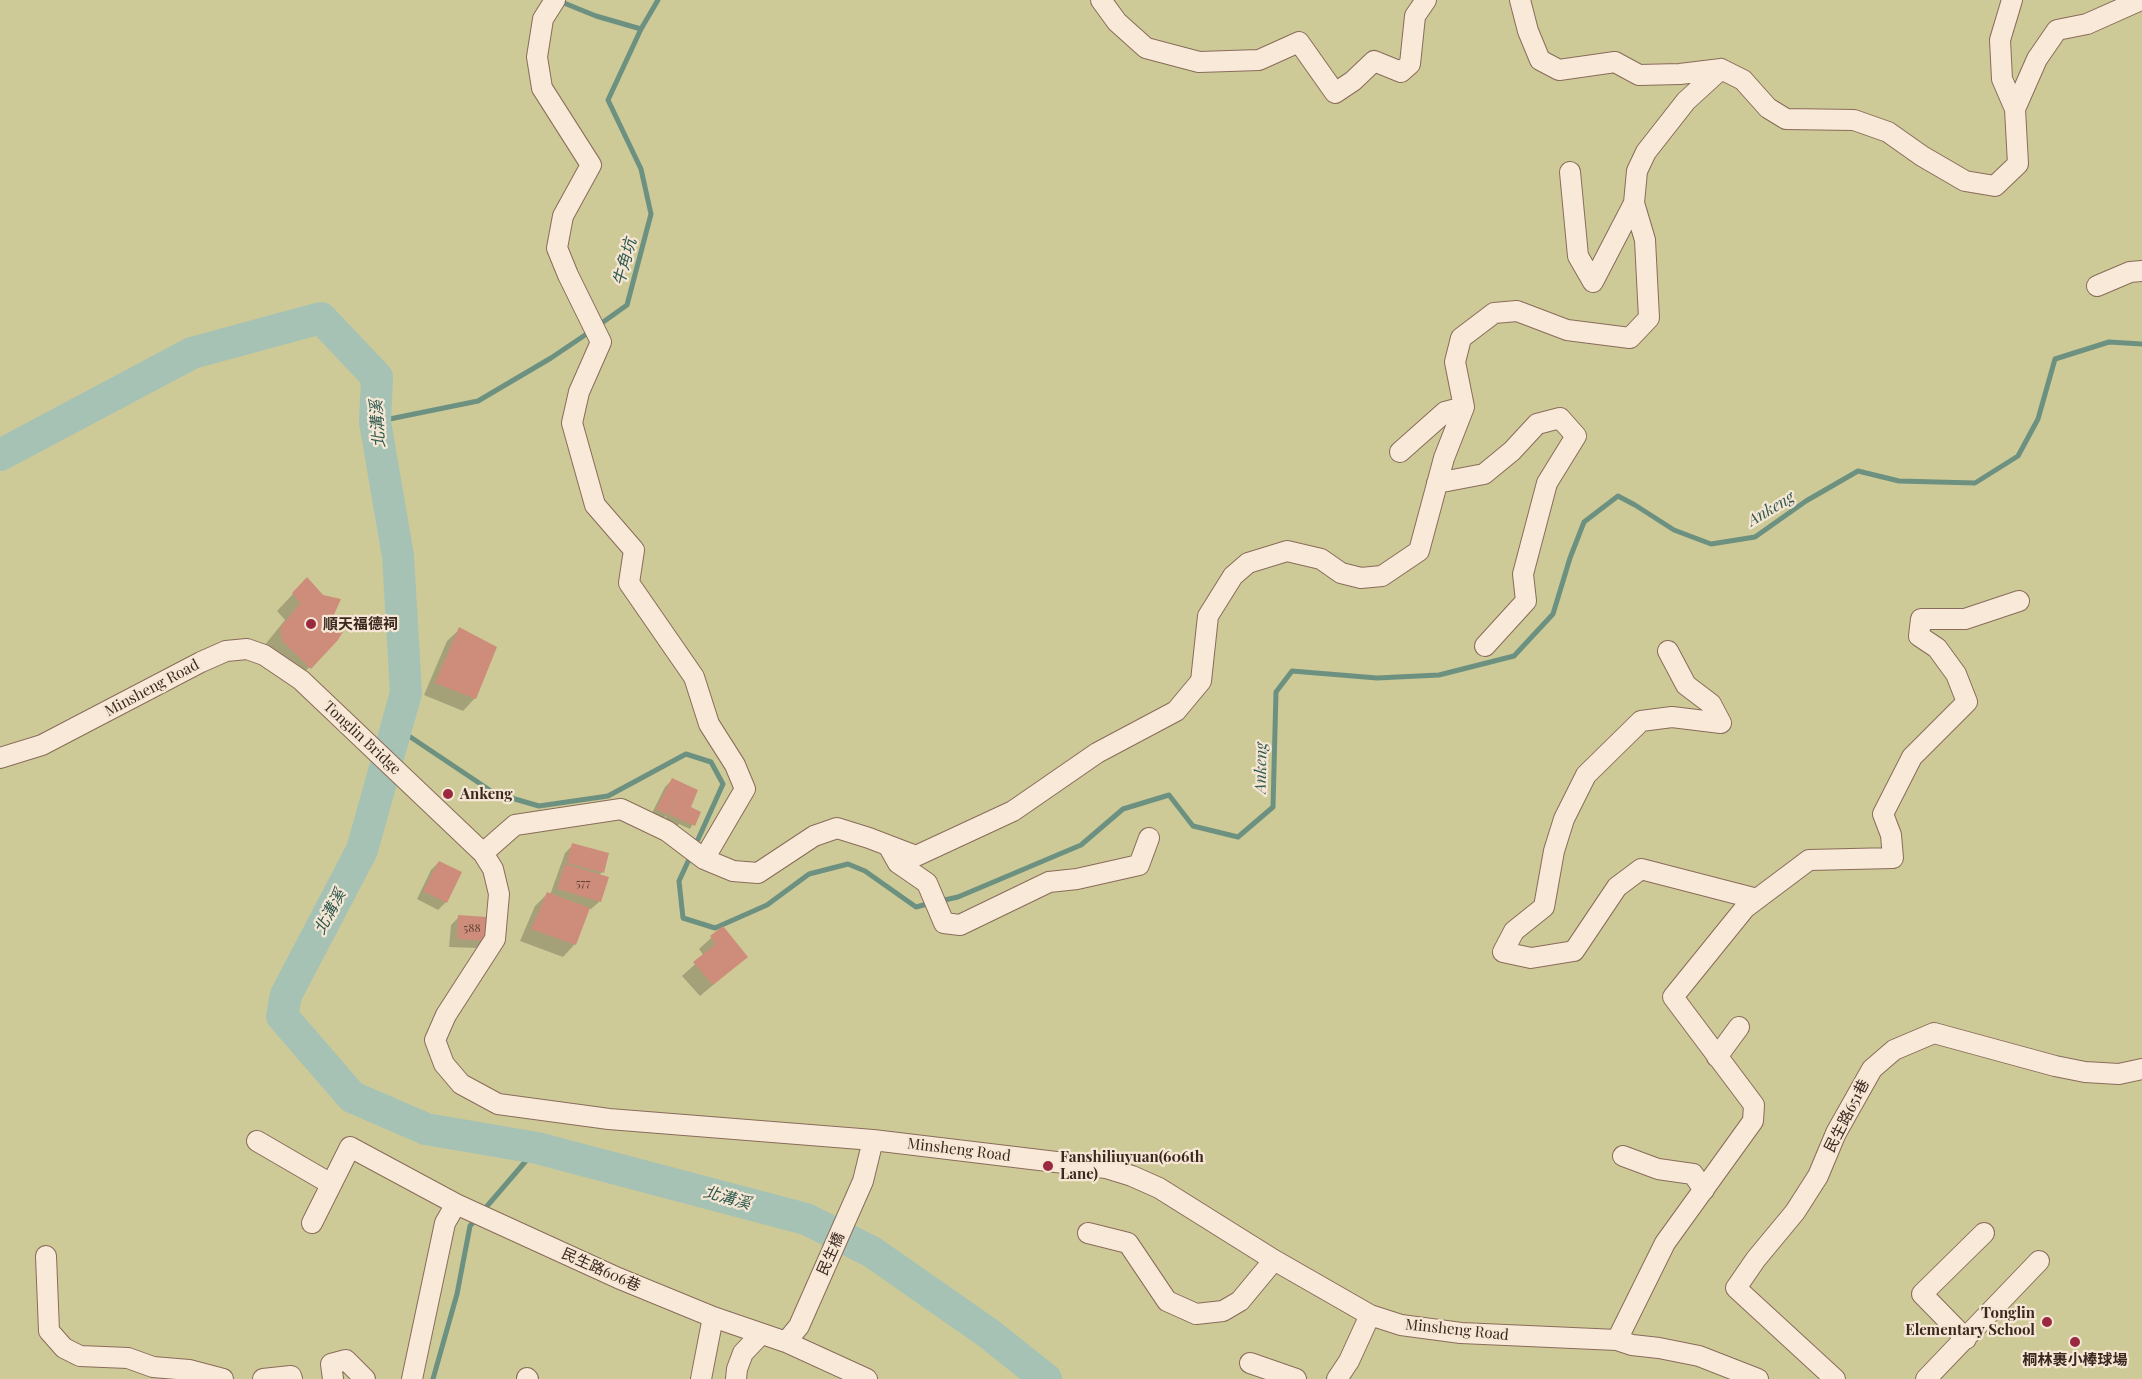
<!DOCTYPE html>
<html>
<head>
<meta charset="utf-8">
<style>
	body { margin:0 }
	canvas { display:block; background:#efdac5 }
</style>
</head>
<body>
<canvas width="2142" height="1379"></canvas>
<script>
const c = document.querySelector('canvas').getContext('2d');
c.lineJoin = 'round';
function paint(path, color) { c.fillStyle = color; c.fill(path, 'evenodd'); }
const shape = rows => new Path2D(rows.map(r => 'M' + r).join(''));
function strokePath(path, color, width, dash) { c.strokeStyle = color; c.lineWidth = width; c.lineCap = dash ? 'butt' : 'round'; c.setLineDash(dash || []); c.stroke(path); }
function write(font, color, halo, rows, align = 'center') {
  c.font = font + ' "Playfair Display","Noto Sans TC",serif'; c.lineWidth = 4.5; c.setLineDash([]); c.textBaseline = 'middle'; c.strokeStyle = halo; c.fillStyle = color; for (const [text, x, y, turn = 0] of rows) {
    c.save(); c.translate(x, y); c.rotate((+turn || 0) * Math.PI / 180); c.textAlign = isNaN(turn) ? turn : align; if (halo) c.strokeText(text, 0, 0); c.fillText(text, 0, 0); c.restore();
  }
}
const green = shape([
	[0,0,2142,0,2142,1379,0,1379]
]);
const shadow = shape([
	[307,579,331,619,337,639,293,684,264,646,285,620,277,611],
	[460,629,475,698,463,711,424,695,447,641],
	[672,780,696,791,686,814,699,813,690,829,679,824,675,829,663,823,667,815,660,822,650,817,665,787],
	[573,845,602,872,599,875,607,878,599,902,591,909,588,908,575,944,563,957,520,941,535,906,547,894,550,895,565,853],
	[439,862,446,902,438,910,417,899,431,870],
	[459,917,484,940,476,948,449,947,451,925],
	[722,928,746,957,700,996,682,976,704,956,699,949]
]);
const stream = shape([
	[559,1,596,16,641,29],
	[599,325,627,305,651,214,641,169,608,100,641,29,658,0],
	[375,422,478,401,551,358,591,331],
	[397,728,494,793,539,806,608,796,686,754,711,762,723,784,695,846],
	[691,855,679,881,683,918,715,928,767,905,809,874,848,864,865,871,916,907,931,903],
	[940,901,958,897,1081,845,1123,809,1169,795,1193,826,1238,837,1273,807,1276,692,1292,671,1377,678,1439,675,1514,656,1553,614,1570,558,1584,522,1618,496,1635,505,1674,530,1711,544,1755,537,1806,501,1858,471,1899,481,1975,483,2018,456,2038,419,2055,359,2109,342,2142,344],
	[433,1379,457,1294,470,1226,537,1148]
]);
const river = shape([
	[0,455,192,353,321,318,377,377,375,422,398,556,406,693,362,850,286,995,282,1016,352,1097,426,1129,537,1148,806,1219,872,1252,988,1333,1046,1379]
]);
const building = shape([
	[307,577,323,595,341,599,332,619,344,630,338,640,311,669,282,641,280,628,300,603,292,593],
	[459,627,497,647,476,699,435,683],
	[672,778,698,790,691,807,701,812,695,826,670,815,683,787,669,815,656,809],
	[572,843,609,853,604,873,567,863],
	[439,861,462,872,447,903,423,891],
	[565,864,609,877,601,902,557,889],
	[547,892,590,908,576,945,531,929],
	[458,915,487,917,486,941,457,939],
	[723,926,748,957,713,985,693,962,716,944,710,936]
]);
const minor = shape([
	[555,0,543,19,537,57,542,88,591,165,563,216,557,248,568,275,601,342,579,392,572,423,595,505,634,550,629,583,694,677,709,724,735,765,745,789,704,859],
	[1101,0,1117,22,1146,48,1199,62,1259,60,1299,42,1335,93,1353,81,1374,61,1401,72,1410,64,1415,16,1426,0],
	[1520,0,1528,31,1540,60,1559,70,1615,62,1639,75,1680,74,1721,69],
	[2015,109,2037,59,2057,30,2087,24,2141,0],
	[1570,172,1578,256,1593,282,1634,203],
	[2097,286,2130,272,2142,271],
	[1400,452,1445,412,1464,407],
	[1437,483,1484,474,1512,451,1537,424,1560,418,1576,436,1547,483,1523,574,1526,601,1485,646],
	[1668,651,1686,685,1711,704,1721,723,1672,717,1641,721,1586,775,1564,819,1554,851,1544,907,1514,931,1503,952,1531,958,1574,951,1617,887,1641,869,1757,899],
	[0,758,42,745,201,662,226,651,247,649,264,655,301,680,483,853,493,869,499,894,495,939,446,1015,435,1040,444,1064,461,1084,498,1104,609,1119,873,1140,1106,1168,1132,1176,1159,1188,1274,1260,1370,1315,1401,1325,1461,1333,1617,1340,1632,1345,1659,1348,1699,1356,1758,1379],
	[889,847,898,863,927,883,944,923,960,925,1049,882,1077,879,1139,865,1149,838],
	[483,853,515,825,621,809,667,831,704,859,733,871,758,873,814,836,837,828,869,838,916,856,1013,811,1097,753,1176,711,1201,681,1208,616,1233,576,1248,563,1287,551,1321,559,1341,573,1361,578,1382,576,1419,551,1444,458,1464,407,1455,362,1461,338,1494,313,1517,311,1567,330,1630,338,1649,318,1645,240,1634,203,1637,171,1646,152,1686,101,1721,69,1743,80,1768,108,1786,119,1854,120,1888,132,1922,156,1965,181,1995,186,2018,164,2015,109,2002,79,2000,40,2012,0],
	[1717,1057,1739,1027],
	[257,1141,331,1184],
	[1623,1156,1658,1169,1693,1174,1704,1190],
	[312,1223,350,1147,456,1204],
	[1088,1233,1128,1243,1167,1301,1196,1314,1223,1311,1240,1301,1274,1260],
	[46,1256,49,1331,64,1348,80,1356,128,1358,153,1367,189,1370,223,1379],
	[1966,1339,1922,1294,1984,1233],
	[1617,1340,1665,1243,1753,1121,1754,1105,1673,997,1745,908,1809,860,1893,858,1891,835,1883,814,1912,757,1967,702,1956,674,1937,648,1919,636,1921,619,1965,619,2019,601],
	[786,1342,799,1326,863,1181,873,1140],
	[1250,1363,1296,1379],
	[527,1378,528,1379],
	[263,1379,291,1376,292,1379],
	[333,1379,331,1364,346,1360,365,1379],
	[412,1379,445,1223,456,1204,618,1278,713,1317],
	[701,1379,713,1317,786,1342,867,1379],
	[736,1379,737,1369,743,1353,761,1334],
	[1337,1379,1349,1361,1370,1315],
	[1835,1379,1736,1288,1756,1259,1795,1212,1818,1176,1836,1133,1872,1069,1894,1050,1934,1033,2055,1066,2085,1072,2119,1074,2142,1069],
	[1926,1379,2039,1261]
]);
const markers = [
	[311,624,6,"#9a293f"],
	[448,794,6,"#9a293f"],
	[1048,1166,6,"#9a293f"],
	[2047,1322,6,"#9a293f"],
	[2075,1342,6,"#9a293f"]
];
const numberNames = [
	["577",583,883],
	["588",472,928]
];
const poiNames = [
	["順天福德祠",323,624],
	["Ankeng",460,794],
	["Fanshiliuyuan(606th",1060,1157],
	["Lane)",1060,1174],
	["Tonglin",2035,1313,"right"],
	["Elementary School",2035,1330,"right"],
	["桐林裹小棒球場",2075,1360,"center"]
];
const streetNames = [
	["Minsheng Road",152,688,-28],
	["Tonglin Bridge",362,738,43],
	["民生路651巷",1847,1116,-63],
	["Minsheng Road",959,1150,7],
	["民生橋",831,1254,-66],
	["民生路606巷",601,1270,24],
	["Minsheng Road",1457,1330,6]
];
const waterNames = [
	["牛角坑",625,262,-75],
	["北溝溪",378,424,-94],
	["Ankeng",1771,509,-31],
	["Ankeng",1261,768,-89],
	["北溝溪",330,912,-62],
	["北溝溪",727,1198,15]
];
paint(green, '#cdca98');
paint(shadow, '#0003');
strokePath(stream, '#6d9181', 5);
strokePath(river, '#a6c2b5', 32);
paint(building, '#ce8d7a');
strokePath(minor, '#8a6b5a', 22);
strokePath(minor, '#f9e9d8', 20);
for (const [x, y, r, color] of markers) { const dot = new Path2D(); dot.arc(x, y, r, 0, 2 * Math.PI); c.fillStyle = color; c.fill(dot); strokePath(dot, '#f6e6d4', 2); }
write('12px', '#5f4036', null, numberNames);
write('bold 15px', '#3a271f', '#f6e6d4', poiNames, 'left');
write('15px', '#3a271f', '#f6e6d4', streetNames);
write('italic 16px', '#2e5a4f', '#f6e6d4', waterNames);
</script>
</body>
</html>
